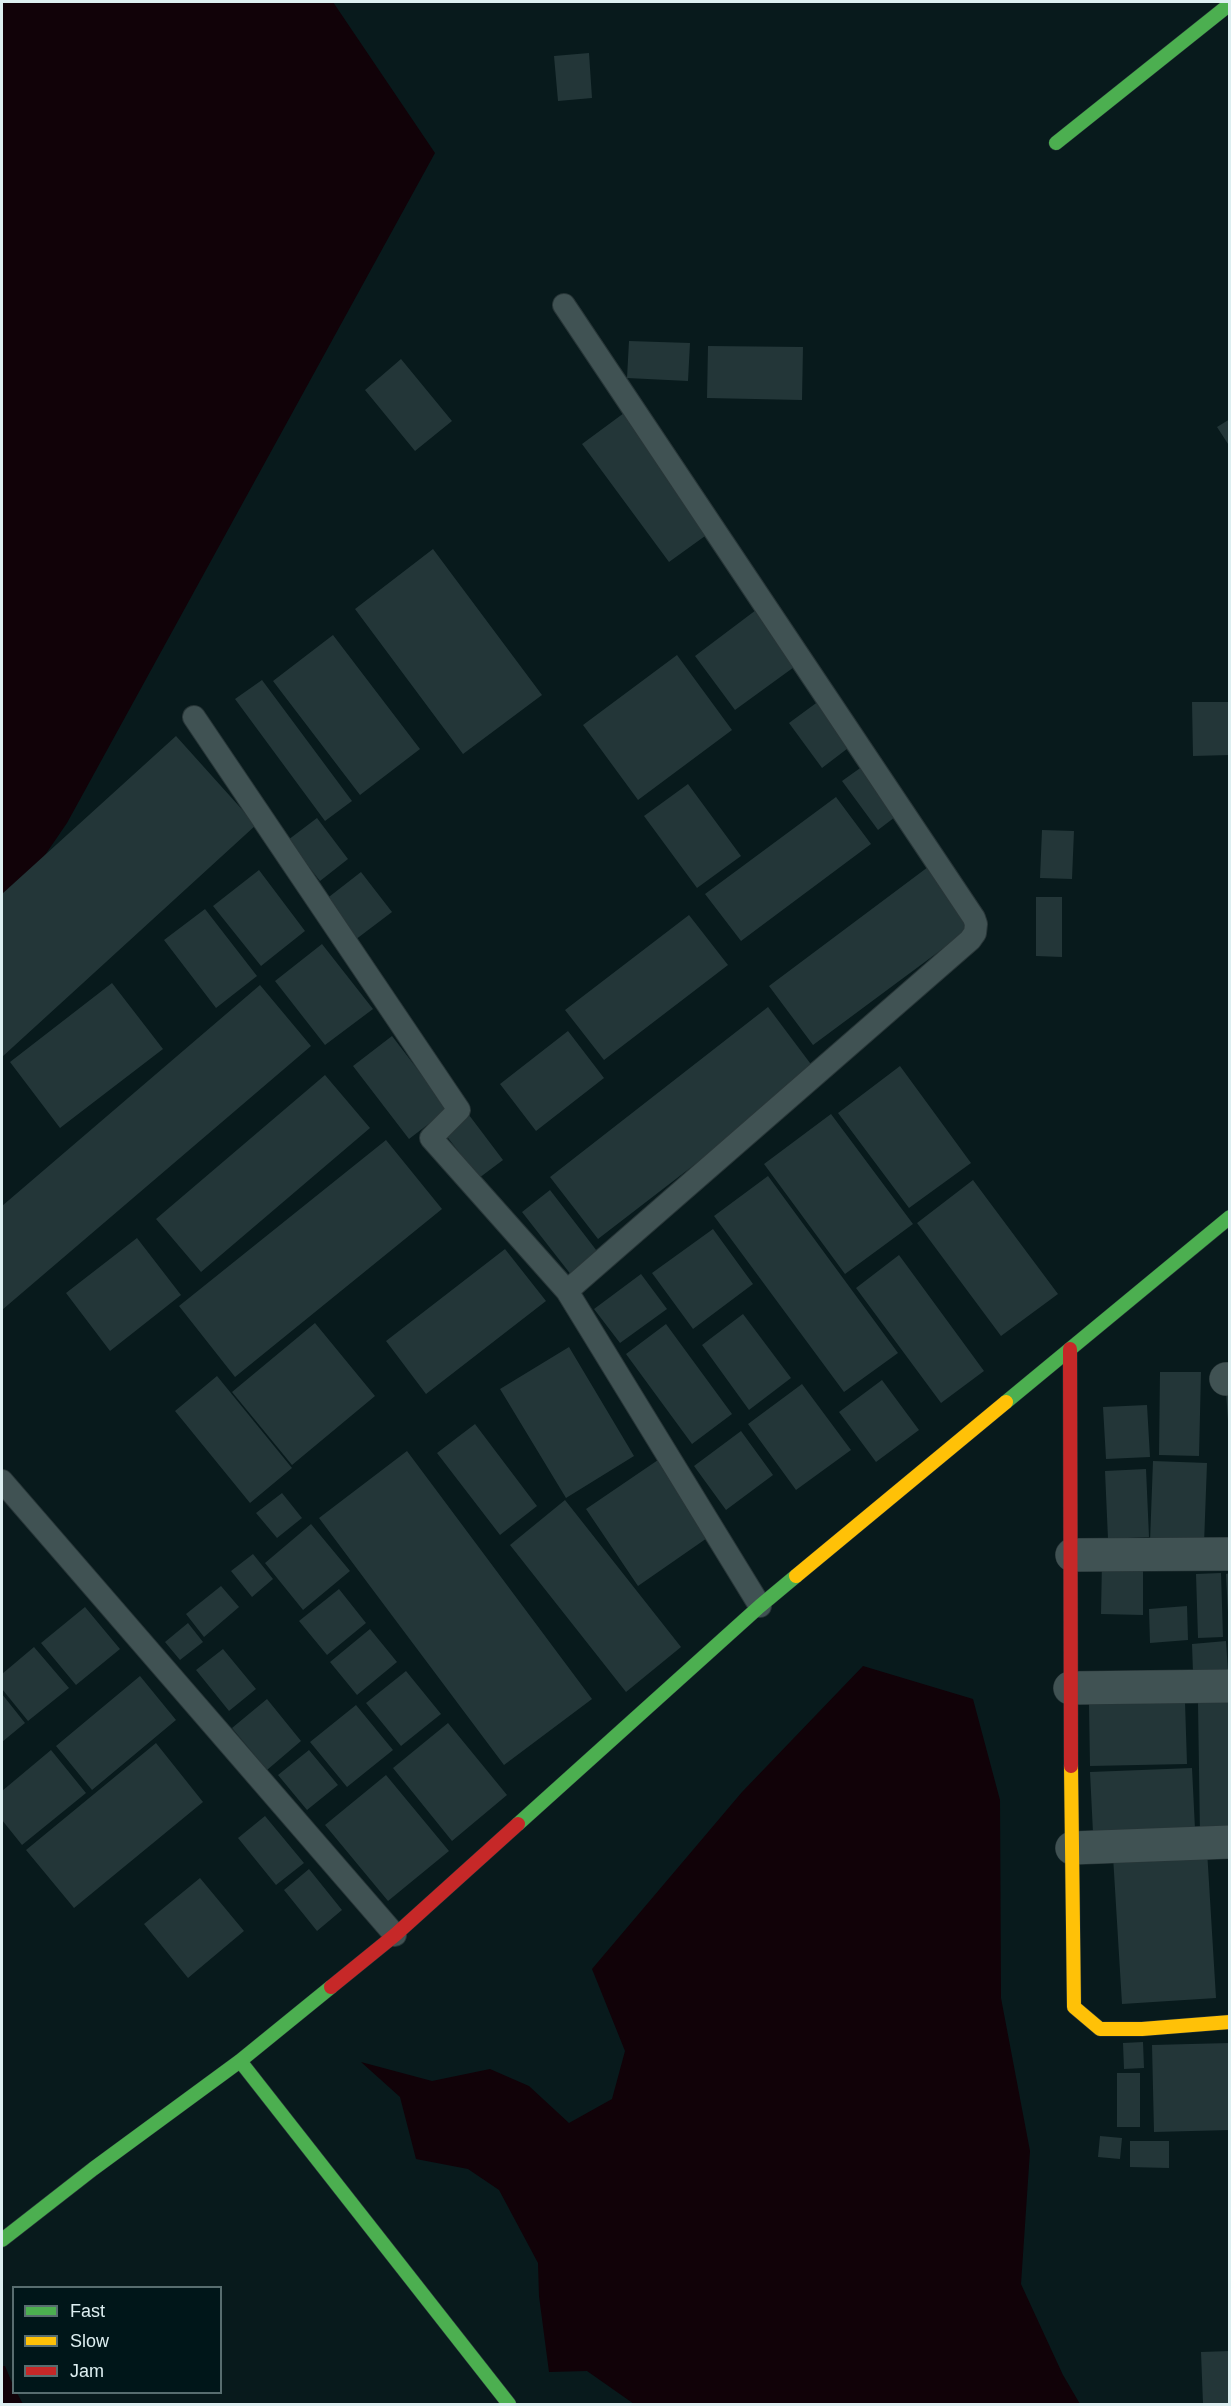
<!DOCTYPE html>
<html>
<head>
<meta charset="utf-8">
<style>
	body { margin:0 }
	#map { position:relative; width:1231px; height:2406px; overflow:hidden; background:#081a1c; font-family:Helvetica,sans-serif }
	canvas { display:block }
	.frame { position:absolute; inset:0; border:3px solid #ddeff1; pointer-events:none }
	.legend { position:absolute; left:12px; top:2286px; width:210px; height:108px; box-sizing:border-box; background:#001619; border:2px solid #586d6f; margin:0; padding:8px 10px; list-style:none; font-size:18px; color:#ddeff1 }
	.legend li { display:flex; align-items:center; gap:12px; height:30px }
	.legend b { width:30px; border:2px solid #586d6f }
</style>
</head>
<body>
<div id="map">
<canvas width="1231" height="2406"></canvas>
<div class="frame"></div>
<ul class="legend">
<li><b style="height:8px;background:#4caf50"></b>Fast</li>
<li><b style="height:8px;background:#ffc107"></b>Slow</li>
<li><b style="height:8px;background:#c62828"></b>Jam</li>
</ul>
</div>
<script>
const c = document.querySelector('canvas').getContext('2d');
c.lineJoin = 'round';
function paint(path, color) { c.fillStyle = color; c.fill(path, 'evenodd'); }
const shape = rows => new Path2D(rows.map(r => 'M' + r).join(''));
function strokePath(path, color, width, dash) { c.strokeStyle = color; c.lineWidth = width; c.lineCap = dash ? 'butt' : 'round'; c.setLineDash(dash || []); c.stroke(path); }
const water = shape([
	[2,2,333,2,435,153,67,823,2,918],
	[863,1666,973,1699,1000,1800,1001,1998,1030,2151,1021,2284,1063,2375,1080,2404,634,2404,587,2371,549,2372,539,2296,538,2263,499,2190,468,2169,416,2159,400,2097,361,2062,432,2081,490,2069,529,2086,569,2123,612,2099,625,2051,592,1969,742,1792],
	[2,2366,5,2366,13,2385,14,2392,17,2393,23,2404,2,2404]
]);
const building = shape([
	[589,53,592,98,558,101,554,56],
	[629,341,690,343,688,381,627,378],
	[708,346,803,347,802,400,707,398],
	[401,359,452,421,415,451,365,390],
	[624,413,712,531,669,562,582,444],
	[1230,419,1230,447,1217,427],
	[433,549,542,695,463,754,355,609],
	[760,607,801,662,735,710,695,656],
	[333,635,420,749,360,795,273,681],
	[677,655,732,730,638,800,583,725],
	[262,680,352,801,325,821,235,699],
	[823,698,856,742,822,768,789,723],
	[1192,702,1230,702,1230,755,1193,756],
	[176,736,256,825,2,1057,2,894],
	[863,766,899,814,878,830,842,781],
	[688,784,741,856,697,888,644,816],
	[836,797,871,844,741,941,705,894],
	[317,818,348,859,320,881,288,840],
	[1042,830,1074,831,1072,879,1040,878],
	[928,867,972,927,813,1045,769,986],
	[259,870,305,931,261,966,213,906],
	[361,872,392,912,355,940,325,900],
	[1036,897,1062,897,1062,957,1036,956],
	[205,909,257,976,216,1008,164,940],
	[689,915,728,965,604,1060,565,1010],
	[322,944,373,1009,325,1045,275,981],
	[112,983,163,1049,60,1128,10,1062],
	[260,985,311,1046,2,1310,2,1206],
	[768,1007,816,1071,598,1239,550,1177],
	[568,1031,604,1078,536,1131,500,1084],
	[392,1036,448,1109,409,1139,353,1066],
	[900,1066,971,1163,909,1208,838,1113],
	[325,1075,370,1128,201,1272,156,1219],
	[831,1114,913,1224,845,1274,764,1164],
	[469,1115,503,1160,479,1178,445,1134],
	[386,1140,442,1209,235,1377,179,1306],
	[768,1176,898,1353,844,1392,714,1216],
	[973,1180,1058,1294,1001,1336,917,1223],
	[550,1190,600,1255,572,1276,522,1212],
	[713,1229,753,1284,693,1329,652,1273],
	[137,1238,181,1295,110,1351,66,1293],
	[505,1249,546,1301,426,1394,386,1341],
	[899,1255,984,1371,941,1403,856,1288],
	[641,1274,667,1309,620,1343,594,1309],
	[743,1314,791,1378,749,1410,702,1345],
	[315,1323,375,1396,292,1465,232,1392],
	[666,1324,732,1414,692,1444,626,1354],
	[569,1347,634,1456,566,1498,500,1389],
	[1160,1372,1201,1372,1199,1456,1159,1455],
	[217,1376,292,1468,250,1503,175,1411],
	[882,1380,919,1430,876,1462,839,1412],
	[802,1384,851,1450,796,1490,748,1424],
	[1230,1389,1230,1421,1228,1421,1226,1390],
	[1147,1405,1150,1457,1106,1459,1103,1407],
	[475,1424,537,1506,500,1535,437,1453],
	[741,1431,773,1475,726,1510,694,1466],
	[407,1451,592,1699,504,1765,319,1518],
	[658,1460,710,1536,638,1586,586,1509],
	[1153,1461,1207,1463,1204,1544,1150,1542],
	[1146,1469,1149,1537,1108,1539,1105,1471],
	[282,1493,302,1518,277,1538,256,1513],
	[565,1500,681,1647,626,1692,510,1545],
	[311,1524,350,1571,303,1610,265,1563],
	[253,1554,273,1579,252,1597,231,1571],
	[1102,1560,1143,1560,1143,1615,1101,1614],
	[1221,1573,1223,1637,1198,1638,1196,1574],
	[1230,1573,1230,1613,1228,1613,1226,1574],
	[221,1586,239,1607,204,1637,186,1614],
	[339,1589,366,1623,327,1655,299,1621],
	[1187,1606,1188,1640,1150,1643,1149,1609],
	[85,1607,120,1649,76,1685,41,1643],
	[188,1623,203,1642,180,1660,165,1642],
	[370,1629,397,1662,357,1695,330,1662],
	[1226,1641,1228,1671,1193,1673,1192,1644],
	[34,1647,69,1688,28,1721,2,1689,2,1674],
	[223,1649,256,1689,229,1711,196,1670],
	[406,1671,441,1714,401,1746,366,1703],
	[140,1676,176,1720,92,1790,56,1746],
	[2,1694,25,1723,2,1742],
	[267,1699,301,1741,267,1770,232,1728],
	[1185,1702,1187,1764,1090,1766,1089,1704],
	[1230,1702,1230,1836,1200,1836,1198,1703],
	[356,1705,393,1750,347,1787,310,1742],
	[448,1723,507,1795,452,1841,393,1768],
	[156,1743,203,1802,74,1908,26,1850],
	[51,1750,86,1793,22,1845,2,1820,2,1791],
	[309,1750,338,1785,307,1810,278,1775],
	[1192,1768,1195,1829,1093,1833,1090,1772],
	[386,1775,449,1851,388,1901,325,1825],
	[265,1816,304,1863,276,1885,238,1838],
	[1207,1850,1216,1998,1122,2004,1113,1856],
	[309,1869,342,1910,317,1931,284,1890],
	[200,1878,244,1931,188,1978,144,1924],
	[1143,2042,1144,2068,1124,2069,1123,2043],
	[1230,2043,1230,2130,1154,2132,1152,2045],
	[1117,2073,1140,2073,1140,2127,1117,2127],
	[1100,2136,1122,2138,1120,2159,1098,2157],
	[1130,2141,1169,2141,1169,2168,1130,2167],
	[1230,2351,1230,2404,1203,2404,1201,2352]
]);
const lane = shape([
	[564,305,974,918,976,924,975,933,970,940,567,1291],
	[194,717,459,1110,431,1138,567,1291,760,1606],
	[2,1481,395,1935]
]);
const street = shape([
	[1226,1379,1230,1379],
	[1072,1555,1230,1554],
	[1070,1688,1230,1686],
	[1072,1848,1230,1842]
]);
const fast = shape([
	[1056,143,1230,4],
	[1006,1402,1230,1217],
	[518,1824,760,1606,796,1576],
	[240,2061,509,2404],
	[2,2240,93,2169,240,2061,331,1987]
]);
const slow = shape([
	[796,1576,1006,1402],
	[1071,1766,1074,2007,1100,2029,1142,2029,1230,2022]
]);
const jam = shape([
	[1070,1349,1071,1766],
	[331,1987,395,1935,518,1824]
]);
paint(water, '#110208');
paint(building, '#233638');
strokePath(lane, '#283638', 24);
strokePath(street, '#283638', 34);
strokePath(fast, '#283638', 15);
strokePath(slow, '#283638', 15);
strokePath(jam, '#283638', 15);
strokePath(lane, '#405253', 22);
strokePath(street, '#405253', 33);
strokePath(fast, '#4caf50', 14);
strokePath(slow, '#ffc107', 14);
strokePath(jam, '#c62828', 14);
</script>
</body>
</html>
